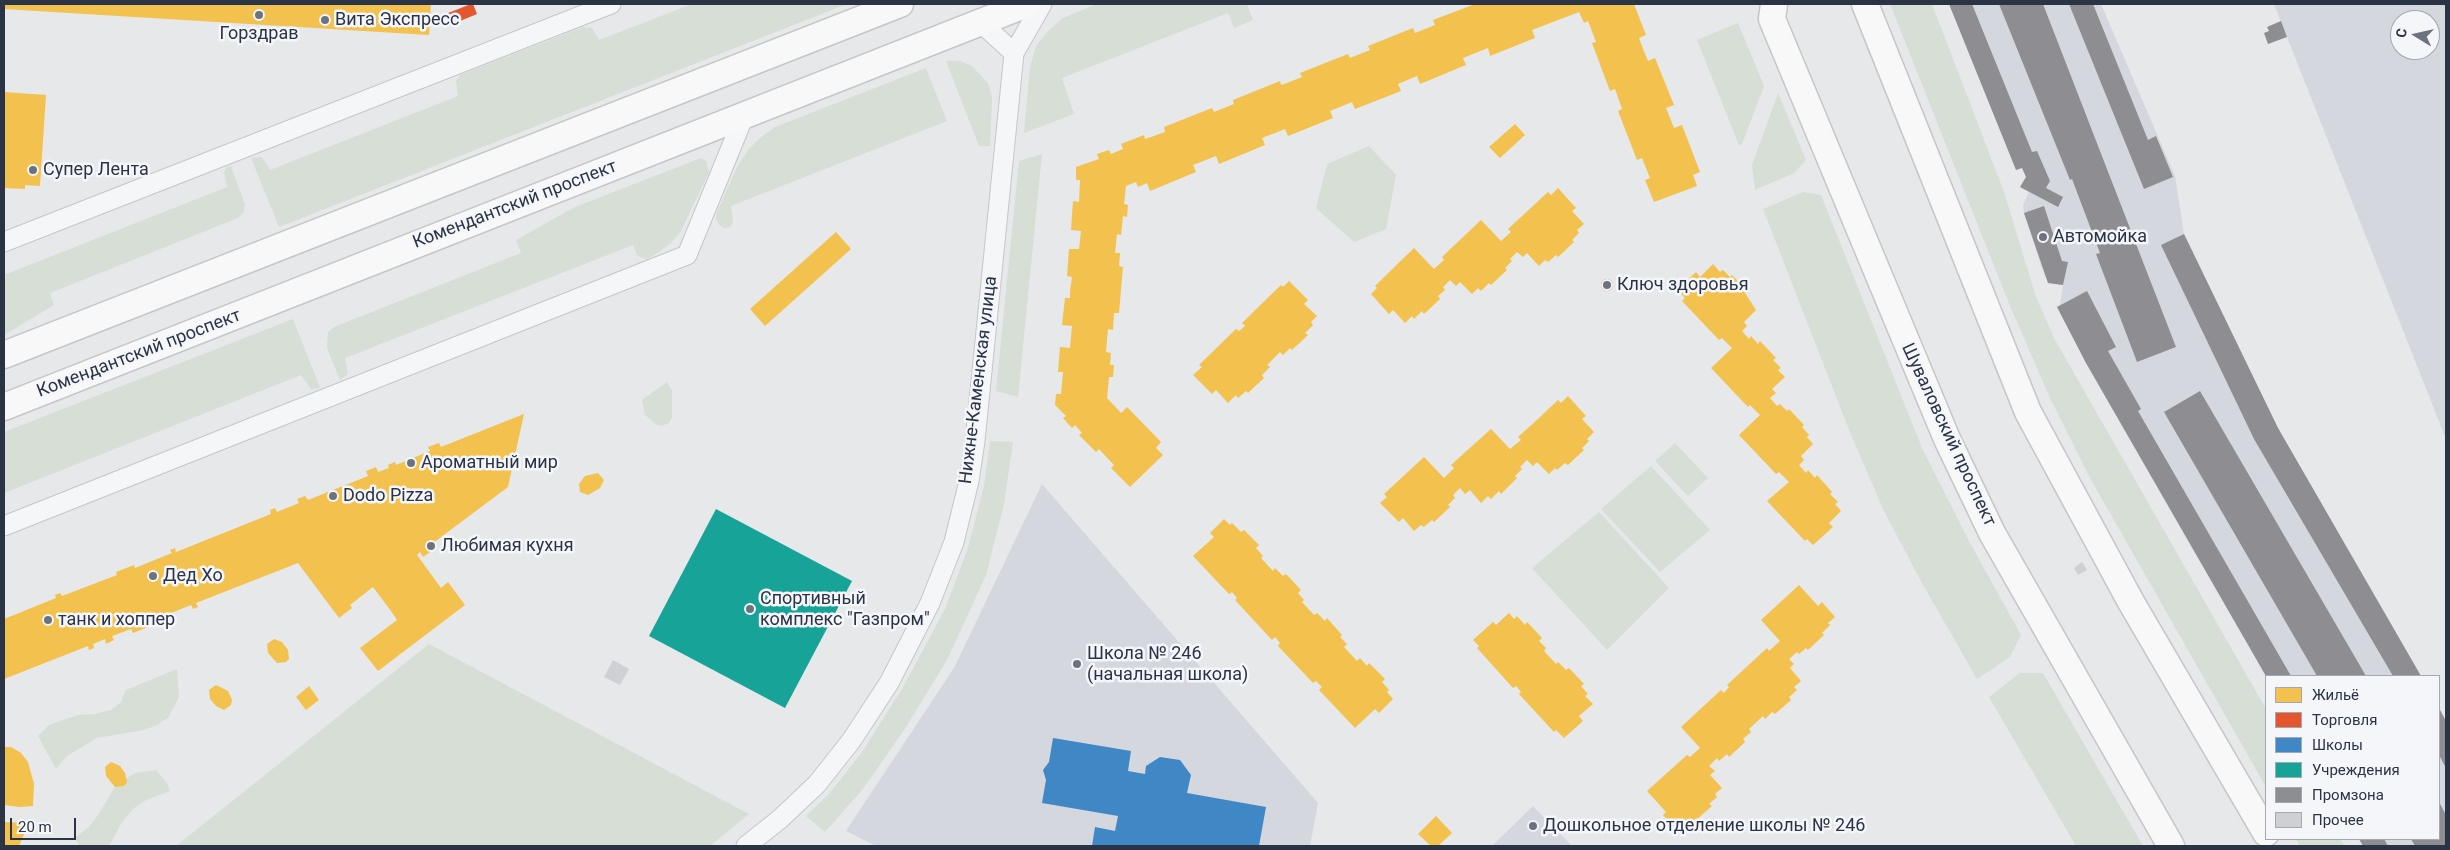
<!DOCTYPE html>
<html>
<head>
<meta charset="utf-8">
<style>
	body { margin:0 }
	#map { position:relative; width:2450px; height:850px; overflow:hidden; background:#e6e8ea; font-family:Roboto,sans-serif }
	canvas { display:block }
	.frame { position:absolute; inset:0; border:5px solid #2b3445; pointer-events:none }
	.legend { position:absolute; left:2265px; top:675px; width:175px; height:165px; box-sizing:border-box; background:#f4f6f9; border:1px solid #a4a8b1; margin:0; padding:6px 9px; list-style:none; font-size:15px; color:#2b3445 }
	.legend li { display:flex; align-items:center; gap:10px; height:25px }
	.legend b { width:25px; border:1px solid #a4a8b1 }
	.north { position:absolute; left:2390px; top:10px; width:50px; height:50px; box-sizing:border-box; background:#f4f6f9; border:1px solid #a4a8b1; border-radius:50%; rotate:279deg; font-size:14px; font-weight:700; line-height:20px; text-align:center; color:#2b3445 }
	.north::after { content:''; display:block; margin:auto; width:18px; height:22px; background:#6c737f; clip-path:polygon(50% 0,100% 100%,50% 72%,0 100%) }
	.scale { position:absolute; left:10px; top:818px; width:66px; height:22px; box-sizing:border-box; border:2px solid #2b3445; border-top:0; padding-left:6px; font-size:15px; line-height:18px; white-space:nowrap; color:#2b3445; -webkit-text-stroke:4px #f4f6f9; paint-order:stroke }
</style>
</head>
<body>
<div id="map">
<canvas width="2450" height="850"></canvas>
<div class="frame"></div>
<ul class="legend">
<li><b style="height:14px;background:#f2c14e"></b>Жильё</li>
<li><b style="height:14px;background:#e4572e"></b>Торговля</li>
<li><b style="height:14px;background:#3f88c5"></b>Школы</li>
<li><b style="height:14px;background:#17a398"></b>Учреждения</li>
<li><b style="height:14px;background:#8d8d92"></b>Промзона</li>
<li><b style="height:14px;background:#ced0d3"></b>Прочее</li>
</ul>
<div class="north">С</div>
<div class="scale">20 m</div>
</div>
<script>
const c = document.querySelector('canvas').getContext('2d');
c.lineJoin = 'round';
function paint(path, color) { c.fillStyle = color; c.fill(path, 'evenodd'); }
const shape = rows => new Path2D(rows.map(r => 'M' + r).join(''));
function strokePath(path, color, width, dash) { c.strokeStyle = color; c.lineWidth = width; c.lineCap = dash ? 'butt' : 'round'; c.setLineDash(dash || []); c.stroke(path); }
function write(font, color, halo, rows, align = 'center') {
  c.font = font + ' Roboto,sans-serif'; c.lineWidth = 5; c.setLineDash([]); c.textBaseline = 'middle'; c.strokeStyle = halo; c.fillStyle = color; for (const [text, x, y, turn = 0] of rows) {
    c.save(); c.translate(x, y); c.rotate((+turn || 0) * Math.PI / 180); c.textAlign = isNaN(turn) ? turn : align; if (halo) c.strokeText(text, 0, 0); c.fillText(text, 0, 0); c.restore();
  }
}
const built = shape([
	[1949,4,2101,4,2175,176,2184,234,2278,428,2421,676,2266,677,2086,363,2057,307,2060,305,2063,285,2048,283,2042,268,2024,213,2023,205,2029,192,2020,187,2026,177,2022,168,2016,170,2012,160],
	[2274,4,2446,4,2446,439,2287,37],
	[2400,20,2430,20,2430,50,2400,50],
	[1042,484,1318,803,1310,846,876,846,846,831,954,668],
	[2439,708,2446,721,2446,846,2363,846,2359,839,2439,839],
	[1533,806,1572,846,1492,846]
]);
const green = shape([
	[692,4,847,4,279,227,251,158,262,157,270,170,458,96,456,81,460,75,583,27,592,28,599,40],
	[1097,4,1247,4,1253,20,1234,28,1228,13,1062,78,1074,114,1024,133,1030,67,1036,46,1049,30,1063,18],
	[1890,4,1932,4,2004,192,2036,297,2055,340,2266,709,2266,787,2090,478,2050,398,2010,306],
	[1738,23,1764,86,1742,144,1739,145,1697,40],
	[946,61,960,61,972,66,988,83,992,97,990,146,979,146],
	[926,68,947,121,731,206,733,223,730,227,724,228,719,225,716,219,717,212,737,167,748,150,760,138,775,127],
	[1778,93,1806,160,1794,173,1755,190,1752,165],
	[1369,146,1396,175,1386,229,1354,242,1316,208,1327,164],
	[1042,154,1018,397,996,391,1019,161],
	[701,158,706,161,709,172,681,231,671,243,659,252,647,259,642,258,637,255,633,245,345,358,348,374,340,380,327,348,328,332,334,327,521,253,516,240,575,207],
	[231,166,245,205,243,213,238,218,50,293,54,305,4,335,4,275,227,187,224,172,226,168],
	[1803,192,1821,195,1922,448,1970,543,2021,635,2010,657,1977,679,1923,585,1884,511,1851,435,1763,209],
	[293,319,320,388,311,389,301,375,4,493,4,432],
	[667,382,672,391,672,417,669,423,662,426,657,425,645,415,642,400],
	[990,441,1013,442,1004,504,986,575,947,660,906,727,863,789,825,832,806,816,829,794,862,752,902,689,945,609,968,548,984,486],
	[1675,443,1708,478,1688,496,1655,461],
	[1651,466,1710,530,1660,572,1601,509],
	[1599,512,1669,588,1607,650,1532,568],
	[429,644,749,814,710,846,176,846],
	[177,669,179,697,168,718,157,725,144,730,97,738,67,756,56,769,38,736,49,725,78,715,95,714,111,710,121,702,126,690],
	[2020,673,2043,673,2143,846,2076,846,1989,697],
	[156,770,167,783,170,791,146,800,133,809,122,822,109,846,80,846,74,838,88,828,98,815,115,787,124,786,127,778,135,773],
	[2296,839,2340,839,2345,846,2300,846]
]);
const homes = shape([
	[4,4,431,4,429,35,4,9],
	[1475,4,1634,4,1646,35,1639,38,1643,49,1648,61,1655,58,1674,105,1666,108,1674,128,1682,125,1700,172,1693,175,1697,186,1654,202,1645,180,1650,178,1642,158,1637,160,1618,111,1622,109,1615,89,1610,91,1592,43,1596,42,1588,21,1584,23,1579,12,1532,30,1535,38,1490,56,1488,48,1463,58,1466,65,1420,84,1417,76,1398,84,1401,91,1355,109,1352,102,1330,111,1333,118,1288,136,1285,129,1262,138,1265,145,1219,164,1216,156,1193,165,1196,172,1150,191,1147,183,1138,187,1136,182,1126,186,1124,204,1128,205,1127,217,1123,216,1121,235,1117,234,1115,253,1120,253,1119,266,1123,267,1119,313,1114,313,1113,330,1108,329,1106,352,1111,353,1110,365,1114,365,1113,377,1109,377,1107,398,1121,413,1127,407,1161,442,1156,448,1163,455,1130,487,1111,468,1114,465,1099,449,1096,452,1079,435,1082,433,1075,425,1072,428,1063,418,1066,416,1055,405,1056,394,1061,394,1063,372,1058,372,1060,347,1070,348,1072,326,1062,325,1065,298,1070,298,1070,292,1072,277,1067,276,1069,249,1079,249,1081,231,1071,230,1073,201,1079,202,1080,180,1076,180,1076,167,1099,159,1097,154,1109,150,1111,154,1123,149,1121,144,1144,135,1145,139,1151,137,1165,132,1164,127,1212,108,1214,112,1234,104,1233,100,1280,81,1281,85,1287,83,1302,77,1300,73,1348,54,1350,58,1370,50,1368,46,1413,28,1415,33,1435,25,1433,20],
	[4,92,46,95,40,186,25,185,25,189,4,188],
	[1515,124,1525,135,1500,158,1489,147],
	[1558,188,1576,208,1572,211,1584,224,1577,230,1579,233,1572,240,1574,242,1558,257,1556,255,1548,262,1545,260,1539,266,1527,253,1523,257,1517,252,1510,259,1512,261,1505,268,1507,270,1491,285,1489,283,1481,291,1478,288,1472,294,1460,282,1456,286,1450,280,1443,287,1445,290,1438,296,1440,299,1424,314,1422,311,1414,319,1412,316,1405,323,1393,310,1389,314,1371,294,1377,288,1375,286,1414,248,1434,269,1444,260,1442,257,1481,220,1501,241,1511,232,1508,229,1548,192,1551,195],
	[836,232,851,249,765,326,750,309],
	[1713,264,1720,272,1723,270,1730,277,1732,275,1747,291,1745,293,1756,310,1744,322,1747,326,1742,331,1749,339,1751,336,1758,344,1760,341,1776,358,1773,360,1781,368,1778,370,1785,377,1772,389,1776,393,1770,398,1777,406,1780,404,1787,411,1789,409,1804,425,1802,427,1809,435,1807,437,1813,444,1801,456,1804,460,1799,465,1806,473,1808,470,1815,478,1817,475,1832,492,1830,494,1838,502,1835,504,1841,511,1829,523,1833,527,1813,545,1807,539,1805,541,1767,501,1789,482,1779,472,1776,474,1739,435,1760,415,1750,405,1748,407,1711,368,1732,348,1722,338,1719,340,1682,301,1685,298,1677,290,1696,272,1700,277],
	[1289,281,1308,300,1304,304,1317,316,1311,322,1313,325,1305,333,1308,335,1292,350,1290,348,1283,355,1280,352,1267,365,1270,367,1262,375,1264,378,1248,393,1246,391,1238,398,1236,395,1228,403,1216,390,1212,394,1193,375,1202,367,1199,365,1236,329,1239,331,1245,326,1242,323,1281,285,1283,287],
	[1568,396,1586,416,1582,419,1594,432,1587,439,1589,441,1582,448,1584,450,1568,465,1565,463,1557,470,1555,468,1549,474,1537,462,1533,466,1527,460,1520,467,1522,469,1515,476,1517,478,1501,494,1499,491,1491,499,1488,496,1481,503,1470,490,1465,494,1460,488,1453,495,1455,498,1448,505,1450,507,1434,522,1432,520,1424,527,1421,525,1414,531,1403,518,1399,522,1380,503,1387,497,1384,494,1424,457,1444,478,1454,468,1451,465,1491,429,1510,449,1521,440,1518,437,1538,419,1558,400,1561,403],
	[524,414,508,487,433,543,437,547,423,557,420,552,417,555,441,588,448,582,465,605,378,671,360,648,397,620,391,611,373,587,350,605,352,608,339,618,298,563,196,603,198,607,193,609,191,605,149,622,151,626,133,633,131,629,112,636,114,640,106,644,105,639,93,644,94,648,89,650,88,646,4,679,4,619,56,598,55,595,60,593,62,596,117,575,116,572,134,565,135,568,172,553,170,550,175,548,176,552,271,514,270,510,275,508,277,512,299,503,297,499,305,496,308,500,368,476,366,471,376,467,378,472,389,468,388,465,395,462,396,465,430,451,428,447,439,443,441,447],
	[598,473,604,480,600,488,588,495,580,492,579,484,585,476],
	[1224,519,1230,525,1232,523,1241,532,1244,530,1259,545,1256,548,1263,556,1261,558,1273,571,1275,568,1283,576,1286,574,1301,590,1298,593,1304,600,1302,602,1314,615,1317,613,1325,621,1327,618,1342,635,1340,637,1347,644,1344,647,1357,661,1360,658,1367,666,1369,663,1385,679,1382,682,1389,690,1387,692,1393,699,1379,713,1375,709,1355,728,1319,690,1322,687,1316,681,1313,683,1278,646,1280,643,1275,637,1272,640,1235,600,1237,598,1232,592,1229,594,1193,556,1214,537,1210,533],
	[1799,585,1818,606,1822,602,1835,617,1828,623,1830,625,1822,633,1824,635,1808,650,1806,648,1799,654,1797,652,1789,659,1794,664,1790,668,1801,681,1794,687,1797,690,1789,697,1791,700,1775,714,1772,712,1765,719,1763,716,1749,729,1751,732,1743,739,1745,742,1729,757,1727,754,1719,761,1717,758,1709,766,1715,771,1710,775,1722,788,1715,794,1717,797,1709,804,1712,806,1695,821,1693,819,1686,826,1683,823,1676,830,1663,815,1666,812,1647,791,1687,755,1690,757,1700,748,1681,727,1721,690,1724,693,1729,687,1727,685,1767,648,1769,651,1780,641,1761,620],
	[1509,613,1514,619,1517,616,1525,625,1527,622,1542,638,1539,641,1546,648,1544,651,1556,664,1558,662,1566,670,1569,668,1584,684,1581,686,1588,694,1585,696,1593,704,1579,716,1583,721,1564,738,1556,730,1554,732,1519,694,1521,692,1516,686,1513,688,1477,648,1479,646,1473,640,1493,622,1496,625],
	[274,639,282,642,288,650,289,659,286,662,277,663,268,653,267,644],
	[216,685,228,691,232,700,231,705,224,710,216,706,210,699,209,690],
	[309,686,319,700,306,710,296,697],
	[4,747,11,747,21,753,28,762,34,784,33,806,20,807,4,805],
	[111,762,120,766,125,773,127,782,124,786,115,787,106,776,105,767],
	[1436,816,1452,833,1438,846,1431,846,1418,834],
	[4,822,29,823,19,846,4,846]
]);
const shops = shape([
	[471,4,473,4,477,14,448,26,443,15],
	'1601 285a6 6 0 1 1 12 0a6 6 0 1 1-12 0Z'
]);
const schools = shape([
	[1053,738,1131,751,1128,771,1145,774,1146,766,1160,757,1180,760,1191,775,1187,793,1266,807,1259,846,1092,846,1095,827,1115,831,1118,816,1042,803,1046,780,1043,770,1049,762]
]);
const public = shape([
	[716,509,852,581,785,708,649,636]
]);
const industry = shape([
	[1949,4,1972,4,2032,152,2037,151,2050,181,2046,188,2063,197,2058,207,2020,187,2026,177,2022,168,2016,170,2012,160],
	[1999,4,2043,4,2176,347,2137,362,2096,254,2100,253,2072,179,2070,180],
	[2069,4,2093,4,2148,140,2156,136,2173,177,2144,189],
	[2281,21,2287,37,2268,44,2264,33,2269,31,2267,27],
	[2044,206,2062,261,2068,262,2063,285,2048,283,2024,213],
	[2184,234,2278,428,2421,676,2393,676,2254,439,2161,245],
	[2087,291,2116,347,2108,351,2141,409,2138,411,2291,676,2266,676,2086,363,2057,307],
	[2200,391,2366,676,2317,676,2164,412],
	[2439,708,2446,721,2446,768,2439,755],
	[2439,802,2446,815,2446,846,2415,846,2411,839,2439,839],
	[2359,839,2384,839,2388,846,2363,846]
]);
const building = shape([
	[2082,562,2087,570,2078,575,2074,568],
	[613,660,629,669,620,685,604,677]
]);
const street = shape([
	[980,22,1014,53],
	[4,242,611,4],
	[4,526,687,255,744,116],
	[746,846,780,819,817,784,851,741,889,683,930,603,954,542,969,481,975,441,1014,53,1042,4]
]);
const secondary = shape([
	[1774,4,1772,19,1947,439,1992,533,2171,846],
	[1865,4,2028,412,2131,602,2266,833],
	[4,355,900,4],
	[4,407,1027,4]
]);
const markers = [
	[259,15,5,"#6c737f"],
	[325,20,5,"#6c737f"],
	[33,170,5,"#6c737f"],
	[2043,237,5,"#6c737f"],
	[1607,285,5,"#6c737f"],
	[411,463,5,"#6c737f"],
	[333,496,5,"#6c737f"],
	[431,546,5,"#6c737f"],
	[153,576,5,"#6c737f"],
	[750,609,5,"#6c737f"],
	[48,620,5,"#6c737f"],
	[1077,664,5,"#6c737f"],
	[1533,826,5,"#6c737f"]
];
const poiNames = [
	["Вита Экспресс",335,20],
	["Горздрав",259,34,"center"],
	["Супер Лента",43,170],
	["Автомойка",2053,237],
	["Ключ здоровья",1617,285],
	["Ароматный мир",421,463],
	["Dodo Pizza",343,496],
	["Любимая кухня",441,546],
	["Дед Хо",163,576],
	["Спортивный",760,599],
	["комплекс \"Газпром\"",760,620],
	["танк и хоппер",58,620],
	["Школа № 246",1087,654],
	["(начальная школа)",1087,675],
	["Дошкольное отделение школы № 246",1543,826]
];
const streetNames = [
	["Комендантский проспект",515,205,-21],
	["Комендантский проспект",139,354,-21],
	["Нижне-Каменская улица",979,380,-83],
	["Шуваловский проспект",1948,435,65]
];
paint(built, '#d4d7dd');
paint(green, '#d6ded6');
paint(homes, '#f2c14e');
paint(shops, '#e4572e');
paint(schools, '#3f88c5');
paint(public, '#17a398');
paint(industry, '#8d8d92');
paint(building, '#ced0d3');
strokePath(street, '#c4c6c8', 21);
strokePath(secondary, '#c4c6c8', 29);
strokePath(street, '#f5f6f7', 19);
strokePath(secondary, '#f8f8f8', 26);
for (const [x, y, r, color] of markers) { const dot = new Path2D(); dot.arc(x, y, r, 0, 2 * Math.PI); c.fillStyle = color; c.fill(dot); strokePath(dot, '#f4f6f9', 2); }
write('18px', '#2b3445', '#f4f6f9', poiNames, 'left');
write('18px', '#2b3445', '#f4f6f9', streetNames);
</script>
</body>
</html>
